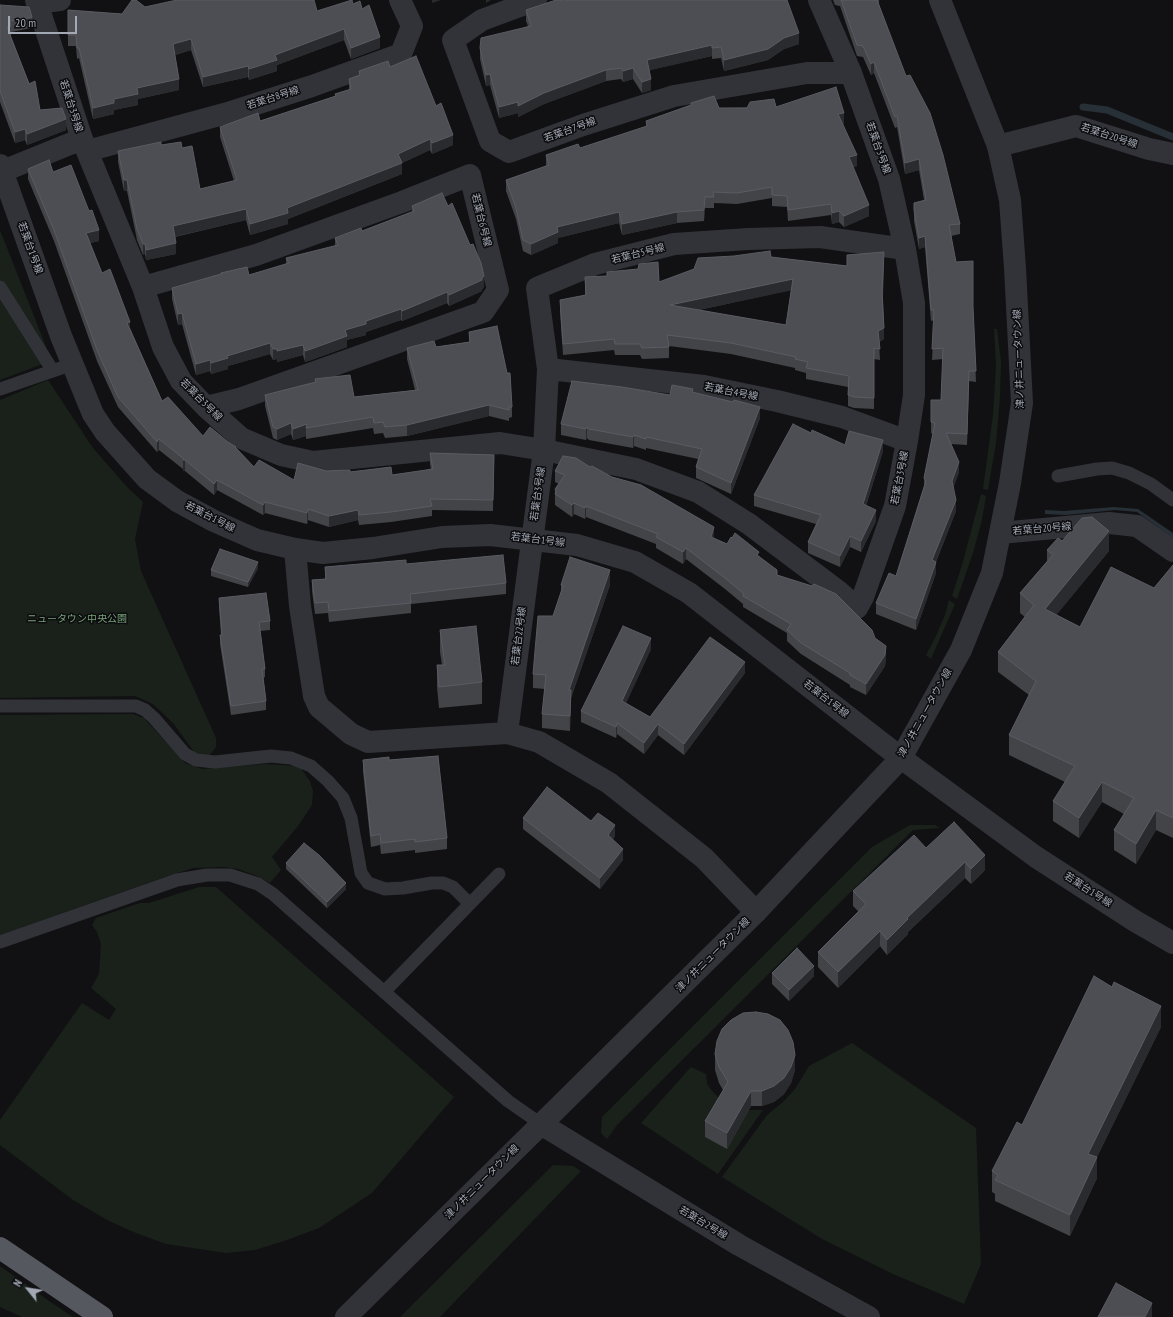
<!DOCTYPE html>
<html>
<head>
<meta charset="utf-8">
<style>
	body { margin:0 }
	#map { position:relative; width:1173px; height:1317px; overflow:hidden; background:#111113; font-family:"PT Sans Narrow",sans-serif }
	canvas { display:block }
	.north { position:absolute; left:8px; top:1269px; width:40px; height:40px; -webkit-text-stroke:3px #0c0c0e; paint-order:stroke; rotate:300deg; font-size:11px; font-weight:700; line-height:16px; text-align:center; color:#a2a8b4 }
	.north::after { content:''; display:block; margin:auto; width:14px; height:18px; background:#a2a8b4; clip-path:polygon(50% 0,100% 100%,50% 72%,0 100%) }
	.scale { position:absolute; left:8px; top:16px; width:69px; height:18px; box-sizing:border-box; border:2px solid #a2a8b4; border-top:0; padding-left:5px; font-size:12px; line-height:14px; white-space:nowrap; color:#a2a8b4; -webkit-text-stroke:3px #0c0c0e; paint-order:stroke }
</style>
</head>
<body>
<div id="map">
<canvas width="1173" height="1317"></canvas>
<div class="north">N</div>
<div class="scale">20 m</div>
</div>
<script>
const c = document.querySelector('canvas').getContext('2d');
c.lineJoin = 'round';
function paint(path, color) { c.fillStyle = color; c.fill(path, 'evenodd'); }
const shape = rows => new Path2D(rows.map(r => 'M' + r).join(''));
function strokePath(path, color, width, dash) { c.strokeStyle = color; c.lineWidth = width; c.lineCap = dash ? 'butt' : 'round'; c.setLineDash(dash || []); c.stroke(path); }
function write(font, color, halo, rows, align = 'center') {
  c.font = font + ' "PT Sans Narrow","Noto Sans JP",sans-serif'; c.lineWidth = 3; c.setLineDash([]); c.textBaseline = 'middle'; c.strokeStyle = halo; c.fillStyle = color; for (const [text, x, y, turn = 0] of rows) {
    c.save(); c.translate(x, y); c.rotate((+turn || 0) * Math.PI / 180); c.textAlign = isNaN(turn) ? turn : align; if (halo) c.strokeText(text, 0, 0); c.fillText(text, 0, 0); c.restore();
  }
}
const green = shape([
	[0,230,47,349,44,351,0,280],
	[0,298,43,364,0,380],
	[994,329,997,329,1001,361,1000,397,996,443,988,490,983,489,993,415,996,365],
	[48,380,93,448,127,487,143,502,135,539,141,571,216,738,216,747,209,756,205,756,195,753,173,723,153,704,135,696,0,698,0,400],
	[981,494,986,496,982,520,973,553,957,599,952,596,962,565],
	[949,600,955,604,931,659,926,655,935,638,945,615],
	[133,714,144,718,185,763,202,769,264,764,299,766,310,781,313,791,312,805,298,826,272,857,281,870,270,883,257,876,238,869,222,867,193,868,159,879,0,935,0,715],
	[910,825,935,825,940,828,913,830,617,1125,607,1139,601,1133,602,1117,872,847],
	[199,887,216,887,454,1097,372,1193,319,1228,287,1240,255,1250,226,1253,166,1244,136,1233,109,1221,73,1200,0,1145,0,1120,82,1003,109,1020,116,1009,91,988,99,974,101,944,97,932,92,925,96,918,140,903,149,903],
	[852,1043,976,1128,981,1264,964,1304,893,1274,822,1239,722,1177,767,1115,783,1102,795,1089,809,1066],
	[691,1067,706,1074,707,1084,713,1092,720,1099,747,1110,763,1110,718,1174,641,1123],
	[553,1165,573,1166,581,1171,440,1317,400,1317],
	[0,1266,52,1303,73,1317,22,1317,0,1307]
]);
const water = shape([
	[1114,507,1138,509,1173,533,1173,538,1137,512,1115,510,1066,515,1045,514,1045,510,1064,511]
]);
const stream = shape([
	[1083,107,1107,110,1173,137]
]);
const service = shape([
	[0,287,53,371],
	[0,389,61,368],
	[1058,476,1097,469,1112,468,1129,473,1151,484,1173,500],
	[0,706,136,706,145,710,154,718,185,754,196,760,215,762,271,756,291,758,311,766,328,781,343,798,351,818,361,873,368,883,385,889,403,888,432,883,443,883,453,887,470,904],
	[0,942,177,880,207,875,230,875,258,884,273,894,508,1101,541,1124],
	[384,992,499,874]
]);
const minor = shape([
	[36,0,82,139,143,287,163,347,181,381,206,407,241,438,281,455,313,462,500,443,544,450,636,469,698,492,749,524,838,591,857,608,863,597,895,506,907,441,914,395,914,303,905,249,889,179,851,73,819,0],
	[536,0,482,20,453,40,490,141,509,152,583,125,674,96,807,73,851,73],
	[37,3,60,0],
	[998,146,1076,126,1149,149,1173,154],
	[87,151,231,112,312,86,401,54,412,26,400,0],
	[3,171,82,139],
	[143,287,256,255,402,202,470,175,498,290,483,312,239,399,206,407],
	[548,369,704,386,777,401,842,417,907,441],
	[1000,533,1109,523,1137,526,1173,551],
	[295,549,300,606,314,696,319,707,351,734,368,742,507,733,539,742,609,783,704,858,756,912],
	[507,733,544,450,548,369,537,288,595,264,674,244,748,239,820,237,905,249]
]);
const tertiary = shape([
	[0,165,61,336,93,414,105,432,147,479,177,501,214,521,257,540,295,549,323,553,373,548,442,537,490,535,577,545,635,562,689,593,901,758,1036,857,1135,921,1173,943],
	[541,1124,739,1245,869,1317],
	[346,1317,756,912,901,758,961,650,992,573,1010,483,1022,403,1015,268,1010,200,998,146,940,0]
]);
const trunk = shape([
	[0,1248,102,1317]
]);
const wall = shape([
	[833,0,879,0,879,5,960,224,960,234,951,236,956,262,973,307,976,382,969,381,967,445,951,444,959,472,953,488,956,511,936,562,936,573,916,630,876,614,876,603,896,576,924,486,924,478,933,434,931,433,931,400,941,400,943,359,932,360,934,320,931,321,925,247,919,249,914,221,914,203,924,200,919,170,905,174,897,127,895,128,874,73,871,75,863,57,857,56,840,6,835,5],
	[210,1,317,11,353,4,362,9,380,48,351,59,344,40,277,65,277,71,249,80,248,77,203,87,191,50,175,55,179,90,138,99,138,105,114,110,114,114,93,119,79,58,77,59,76,46,68,46,68,10,122,14,145,7],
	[563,1,799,44,784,49,768,60,724,71,721,58,712,59,712,56,649,70,651,90,642,93,633,79,623,82,621,79,606,81,544,104,518,117,518,113,499,118,490,85,486,86,480,59,480,48,528,26,526,21,526,10],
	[0,5,32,17,32,28,11,32,11,37,40,110,66,130,27,145,25,140,15,143,0,102],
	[390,67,436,106,453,145,432,154,430,150,402,163,402,174,288,219,288,224,250,235,246,220,175,237,176,254,146,260,145,254,143,255,137,240,127,191,124,191,118,162,118,151,161,145,182,148,200,189,234,181,220,137,220,127,260,121,335,96,335,94,349,90,349,79,359,75,359,71],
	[691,103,719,108,776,107,844,124,842,124,857,166,853,167,869,216,844,227,839,222,832,224,831,215,788,221,787,207,772,206,772,198,737,204,714,203,714,208,705,208,704,221,677,223,622,235,619,223,558,238,558,243,531,255,523,251,516,219,506,191,506,180,546,166,546,155,580,148,646,127,646,121,691,105],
	[28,169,53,172,99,241,90,243,102,273,130,328,162,401,203,436,228,442,236,448,254,467,294,480,326,471,350,472,392,475,431,470,430,464,430,453,494,455,493,511,432,510,432,516,391,522,359,525,358,520,329,527,308,520,307,524,265,513,263,515,217,490,214,495,185,471,183,471,183,469,159,450,157,452,118,407,97,361,54,241,28,179],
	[412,206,484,287,482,289,482,291,449,306,447,303,402,321,401,320,366,332,366,335,347,340,347,347,311,360,305,362,303,355,277,362,277,359,273,360,270,354,228,366,228,369,211,374,210,371,196,375,182,324,178,325,172,299,172,288,249,275,286,264,286,258,335,246,335,238,362,231,412,212],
	[771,257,847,266,884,263,883,297,884,339,879,342,880,360,874,359,874,409,854,408,848,406,848,387,806,379,806,373,795,370,795,368,731,354,669,346,669,358,642,359,640,355,615,355,614,350,563,355,560,311,560,300,585,295,585,277,659,282],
	[791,290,786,325,699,310],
	[469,332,512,407,512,417,509,418,509,421,489,416,407,436,385,438,383,433,374,434,373,428,306,439,306,436,293,440,291,434,277,440,273,438,265,406,265,395,315,382,315,379,354,397,415,390,407,359,407,348,436,347,469,342],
	[693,393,733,402,760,418,731,494,696,478,696,467,698,459,646,448,646,450,634,446,633,448,589,440,587,438,586,440,561,435,561,424,670,395],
	[845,445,883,451,866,506,876,521,861,552,850,547,840,567,808,553,808,542,816,524,754,506,754,495],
	[590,467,714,538,727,544,759,556,777,575,875,638,886,657,885,666,866,695,850,687,850,685,801,654,787,641,787,633,743,607,743,604,725,589,686,559,683,564,656,548,656,544,586,517,585,519,574,514,572,517,555,505,555,489,559,484,555,482,555,471],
	[1062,541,1109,551,1056,615,1080,627,1154,588,1173,565,1173,838,1156,830,1136,864,1114,850,1114,830,1124,814,1102,802,1079,838,1053,821,1053,801,1065,782,1009,755,1009,735,1029,695,998,672,998,652,1025,617,1020,613,1020,593,1047,561,1047,550],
	[406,564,506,583,506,594,411,604,411,613,329,622,328,613,315,614,312,591,312,580,325,579,325,567],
	[258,568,248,587,211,576,211,570],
	[561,585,610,585,571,698,570,731,542,728,542,714,545,689,533,688,533,674,561,593],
	[219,598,270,621,270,630,260,631,265,669,265,677,263,678,266,701,266,710,231,715,220,644,220,635,221,635,219,607],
	[440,630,482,682,482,704,439,708,437,687,437,665,442,665,440,652],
	[651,649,626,703,650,717,745,673,684,755,658,735,644,754,617,734,616,738,581,722,581,711],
	[363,760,389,760,447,838,447,849,415,853,415,850,381,854,380,845,371,847,363,771],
	[523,818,591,821,615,836,613,839,623,860,600,889,523,829],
	[926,848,985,870,971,884,965,878,908,932,908,934,887,955,880,946,838,988,818,967,818,952,859,912,853,906,853,891],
	[286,863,346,889,327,908,286,869],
	[772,973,814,976,789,1001,772,984],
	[1161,1027,1097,1157,1097,1178,1070,1236,995,1201,995,1194,992,1192,992,1171,1022,1125],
	[715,1054,795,1070,791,1083,784,1094,774,1102,762,1106,751,1106,727,1149,705,1137,705,1121,723,1090,719,1083,715,1070]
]);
const shadedWall = shape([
	[432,0,441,0,432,3],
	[486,0,491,0,486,3],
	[344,29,344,40,277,65,277,71,249,80,249,69,275,55],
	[799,33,799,44,784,49,768,60,724,71,724,60],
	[380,37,380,48,351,59,351,48],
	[191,39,191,50,173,55,173,44],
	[712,45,712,56,647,71,647,60],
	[874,62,874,73,871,75,871,64],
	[248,66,248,77,203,87,203,77],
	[633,68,633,79,623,82,623,71],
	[606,70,606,81,544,104,518,117,518,106,544,93],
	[490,74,490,85,486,86,486,75],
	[179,79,179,90,138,99,138,105,114,110,114,114,93,119,93,108,137,88],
	[651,79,651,90,642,93,642,82],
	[518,102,518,113,499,118,499,107],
	[844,113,844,124,838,125,838,114],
	[66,119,66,130,27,145,27,134],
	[25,129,25,140,15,143,15,132],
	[453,135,453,145,432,154,432,143],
	[430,139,430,150,400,164,402,163,402,174,288,219,288,224,250,235,250,224,287,208,398,154],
	[857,155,857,166,849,168,849,157],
	[919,159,919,170,905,174,905,163],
	[124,180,127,180,127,191,124,191],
	[705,197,705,208,704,221,704,210],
	[869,205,869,216,844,227,844,216],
	[246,209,246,220,173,237,173,226],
	[839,211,839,222,832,224,832,213],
	[619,212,619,223,558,238,558,243,531,255,531,244,557,227],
	[677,212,677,223,622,235,622,224],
	[99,230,99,241,86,244,86,233],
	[925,236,925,247,919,249,919,238],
	[176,243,176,254,146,260,146,250],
	[143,244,145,244,145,254,143,255],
	[484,276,484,287,482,289,482,291,449,306,449,295],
	[793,279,793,290,670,316,670,305],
	[447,292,447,303,402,321,402,311],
	[401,309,401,320,366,332,366,335,347,340,347,347,311,360,305,362,305,351,345,330,366,321],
	[182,313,182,324,178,325,178,314],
	[130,322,130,332,127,323],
	[884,328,884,339,878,342,878,331],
	[270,343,270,354,228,366,228,369,211,374,211,363,227,356],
	[303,345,303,355,277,362,277,351],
	[273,349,277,349,277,359,273,360],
	[210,360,210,371,196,375,196,364],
	[969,371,969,381,967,445,967,434],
	[489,405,489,416,407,436,407,425],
	[760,407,760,418,731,494,731,483],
	[291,423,291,434,277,440,277,429],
	[307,424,306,428,306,436,293,440,293,429],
	[587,427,587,438,586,440,586,429],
	[634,435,634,446,633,448,633,437],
	[159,439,159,450,157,452,157,442],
	[883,440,883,451,863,515,863,504],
	[183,460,185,460,185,471,183,471],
	[959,462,959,472,952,492,952,481],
	[217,480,217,490,214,495,214,484],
	[956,500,956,511,932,571,932,560],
	[265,502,265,513,263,515,263,505],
	[574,503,574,514,572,517,572,505],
	[586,506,586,517,585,519,585,508],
	[308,509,308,520,307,524,307,513],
	[358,510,358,520,329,527,329,516],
	[876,510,876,521,861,552,861,541],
	[714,527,714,539,711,537],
	[1109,531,1109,551,1045,629,1045,609],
	[850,536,850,547,840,567,840,556],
	[686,548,686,559,683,564,683,552],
	[258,562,258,568,248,587,248,582],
	[936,562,936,573,916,630,916,619],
	[610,570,610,585,571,698,570,731,569,690],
	[651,638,651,649,622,712,622,701],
	[886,646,886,657,885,666,866,695,866,684],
	[745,662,745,673,684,755,684,744],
	[617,723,617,734,616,738,616,727],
	[658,724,658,735,644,754,644,743],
	[1102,782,1102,802,1079,838,1079,818],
	[1156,810,1156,830,1136,864,1136,844],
	[615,825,615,836,608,846,608,835],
	[623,849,623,860,600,889,600,878],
	[985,855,985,870,971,884,971,869],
	[965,862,965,878,908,932,908,934,887,955,887,940,907,918],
	[346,883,346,889,327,908,327,902],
	[880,931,880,946,838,988,838,972],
	[814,966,814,976,789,1001,789,990],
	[1161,1006,1161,1027,1097,1157,1097,1178,1070,1236,1070,1215,1088,1154],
	[795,1055,795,1070,791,1083,784,1094,774,1102,762,1106,762,1091],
	[751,1091,751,1106,727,1149,727,1133],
	[1152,1303,1152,1317,1145,1317]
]);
const building = shape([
	[132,0,136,0,145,7,177,0,210,0,210,1,214,0,314,0,317,11,352,0,353,4,360,1,362,9,369,5,380,37,351,48,344,29,275,55,277,60,249,69,248,66,203,77,191,39,173,44,179,79,137,88,138,94,114,99,114,103,93,108,79,48,77,48,76,35,68,35,68,10,122,14,132,0],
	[556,0,562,0,563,1,567,0,787,0,799,33,784,38,768,49,724,60,721,47,712,48,712,45,647,60,651,79,642,82,633,68,623,71,621,68,606,70,544,93,518,106,518,102,499,107,490,74,486,75,480,48,481,38,531,26,526,10,556,0],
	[841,0,877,0,906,76,910,75,930,113,943,155,960,224,949,225,956,262,973,261,973,307,976,371,969,371,967,434,946,433,959,462,952,481,956,500,932,560,936,562,916,619,876,603,889,573,896,576,926,481,924,478,935,423,931,422,931,400,941,400,943,348,932,349,934,310,931,310,925,236,919,238,914,210,914,203,926,200,919,159,905,163,897,116,895,117,874,62,871,64,863,46,857,45,841,0],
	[0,5,29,7,32,17,10,21,11,26,7,27,29,84,35,81,40,110,62,108,66,119,27,134,25,129,15,132,0,91,0,5],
	[416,56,436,106,441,103,453,135,432,143,430,139,398,154,402,163,287,208,288,213,250,224,246,209,173,226,176,243,146,250,145,244,143,244,137,229,127,180,124,180,118,151,161,142,161,145,181,142,182,148,192,146,200,189,237,180,220,127,258,113,260,121,336,96,335,94,351,89,349,79,360,75,359,71,388,61,390,67,416,56],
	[836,87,844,113,838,114,857,155,849,157,869,205,844,216,839,211,832,213,831,204,788,210,787,196,772,195,772,187,737,193,713,192,714,197,705,197,704,210,677,212,622,224,619,212,557,227,558,232,531,244,523,240,516,208,506,180,549,165,546,155,578,144,580,148,647,126,646,121,691,105,691,103,714,96,719,108,747,108,750,102,774,99,776,107,836,87],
	[49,160,53,172,71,165,89,211,92,210,99,230,86,233,102,273,110,269,130,322,127,323,162,401,168,397,203,436,210,427,228,442,236,447,235,447,254,467,259,460,294,480,298,463,326,471,350,470,350,472,391,467,392,475,433,469,430,453,494,455,493,500,430,499,432,506,391,512,359,515,358,510,329,516,308,509,307,513,265,502,263,505,217,480,214,484,185,460,183,460,184,459,159,439,157,442,118,397,97,350,54,230,28,169,49,160],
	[442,193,448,206,452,203,470,245,473,244,481,263,484,276,482,278,482,280,449,295,447,292,402,311,401,309,366,321,366,324,345,330,347,336,311,349,305,351,303,345,277,351,277,349,273,349,270,343,227,356,228,358,211,363,210,360,196,364,182,313,178,314,172,288,221,274,221,273,247,267,249,275,289,263,286,258,338,245,335,238,361,228,362,231,414,211,412,206,442,193],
	[770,251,771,257,847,266,847,255,884,252,882,292,884,328,878,331,880,349,874,348,874,398,854,397,848,395,849,376,806,368,808,362,795,359,796,357,731,343,667,335,669,347,642,348,640,344,615,344,614,339,563,344,560,300,586,295,585,277,607,276,607,272,638,269,639,264,658,262,659,282,694,269,698,258,734,256,770,251],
	[793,279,786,325,670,305,793,279],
	[497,326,507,373,510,373,512,407,509,407,509,410,489,405,407,425,385,427,383,422,374,423,373,417,306,428,307,424,293,429,291,423,277,429,273,427,265,395,316,382,315,379,350,375,354,397,418,390,407,348,434,341,436,347,470,342,469,332,497,326],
	[572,381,622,387,670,395,672,385,693,389,692,392,733,402,734,400,760,407,731,483,696,467,702,449,646,437,646,439,634,435,633,437,589,429,587,427,586,429,561,424,572,381],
	[793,424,811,433,812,430,845,445,849,431,883,440,863,504,876,510,861,541,850,536,840,556,808,542,821,515,754,495,793,424],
	[563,456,576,458,590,467,592,466,612,477,641,485,714,527,711,537,727,544,731,537,732,538,735,533,759,552,757,555,777,570,777,575,812,586,814,584,836,594,872,630,875,638,886,646,885,655,866,684,850,675,850,673,801,643,787,630,791,624,743,596,744,594,725,578,686,548,683,552,656,537,658,534,586,506,585,508,574,503,572,505,555,494,556,491,555,489,565,475,555,471,563,456],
	[1092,517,1109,531,1045,609,1080,627,1111,567,1154,588,1173,565,1173,818,1156,810,1136,844,1114,830,1134,798,1102,782,1079,818,1053,801,1075,766,1009,735,1036,681,998,652,1034,605,1020,593,1053,555,1047,550,1058,538,1062,541,1082,518,1092,517],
	[220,549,258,562,248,582,211,570,220,549],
	[503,555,506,583,410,594,411,603,329,611,328,602,315,603,312,580,326,579,325,567,406,560,406,564,503,555],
	[570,557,610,570,569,690,571,690,570,716,542,714,546,675,533,674,538,616,553,616,563,586,561,585,570,557],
	[266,593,270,621,259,622,265,669,262,669,266,701,231,706,220,635,222,635,219,598,266,593],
	[476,626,482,682,439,687,437,665,445,665,440,630,476,626],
	[623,626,651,638,622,701,650,717,710,637,745,662,684,744,658,724,644,743,617,723,616,727,581,711,623,626],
	[438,756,447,838,415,842,415,839,381,843,380,834,371,836,363,760,389,757,389,760,438,756],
	[547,787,591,821,598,813,615,825,608,835,623,849,600,878,523,818,547,787],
	[954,822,985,855,971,869,965,862,907,918,908,919,887,940,880,931,838,972,818,952,866,904,853,891,914,835,926,848,954,822],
	[304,843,319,855,346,883,327,902,286,863,304,843],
	[797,948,814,966,789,990,772,973,797,948],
	[1094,976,1112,987,1114,982,1161,1006,1088,1154,1097,1157,1070,1215,995,1180,998,1175,992,1171,1017,1122,1022,1125,1094,976],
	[756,1012,768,1014,780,1020,788,1030,793,1042,795,1055,791,1067,784,1078,774,1086,762,1091,751,1091,727,1133,705,1121,728,1082,719,1067,715,1054,717,1041,722,1029,731,1020,743,1013,756,1012],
	[1116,1283,1152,1303,1145,1317,1098,1317,1116,1283]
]);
const streetNames = [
	["若葉台8号線",273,98,-18],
	["若葉台3号線",71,106,72],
	["若葉台7号線",570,130,-20],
	["若葉台20号線",1109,136,18],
	["若葉台3号線",878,148,70],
	["若葉台6号線",481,220,76],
	["若葉台1号線",30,248,70],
	["若葉台5号線",638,254,-14],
	["津ノ井ニュータウン線",1019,359,-92],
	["若葉台4号線",731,392,11],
	["若葉台3号線",201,400,45],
	["若葉台3号線",900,478,-79],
	["若葉台3号線",538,494,-82],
	["若葉台1号線",210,517,27],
	["若葉台20号線",1042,529,-5],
	["若葉台1号線",538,540,7],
	["若葉台22号線",519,636,-83],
	["若葉台1号線",826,699,38],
	["津ノ井ニュータウン線",925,713,-61],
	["若葉台1号線",1088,890,33],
	["津ノ井ニュータウン線",713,955,-45],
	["津ノ井ニュータウン線",482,1182,-45],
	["若葉台2号線",703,1223,31]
];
const parkNames = [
	["ニュータウン中央公園",77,619]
];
paint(green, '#19211a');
paint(water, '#273037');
strokePath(stream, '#273037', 7);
strokePath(service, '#323338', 13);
strokePath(minor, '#323338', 22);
strokePath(tertiary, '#323338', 22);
strokePath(trunk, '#565860', 22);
paint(wall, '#424448');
paint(shadedWall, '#2a2b2e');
paint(building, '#4d4e54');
strokePath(building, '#5a5c63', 1);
write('10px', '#a2a8b4', '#0c0c0e', streetNames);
write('10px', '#77a178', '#0c0c0e', parkNames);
</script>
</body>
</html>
